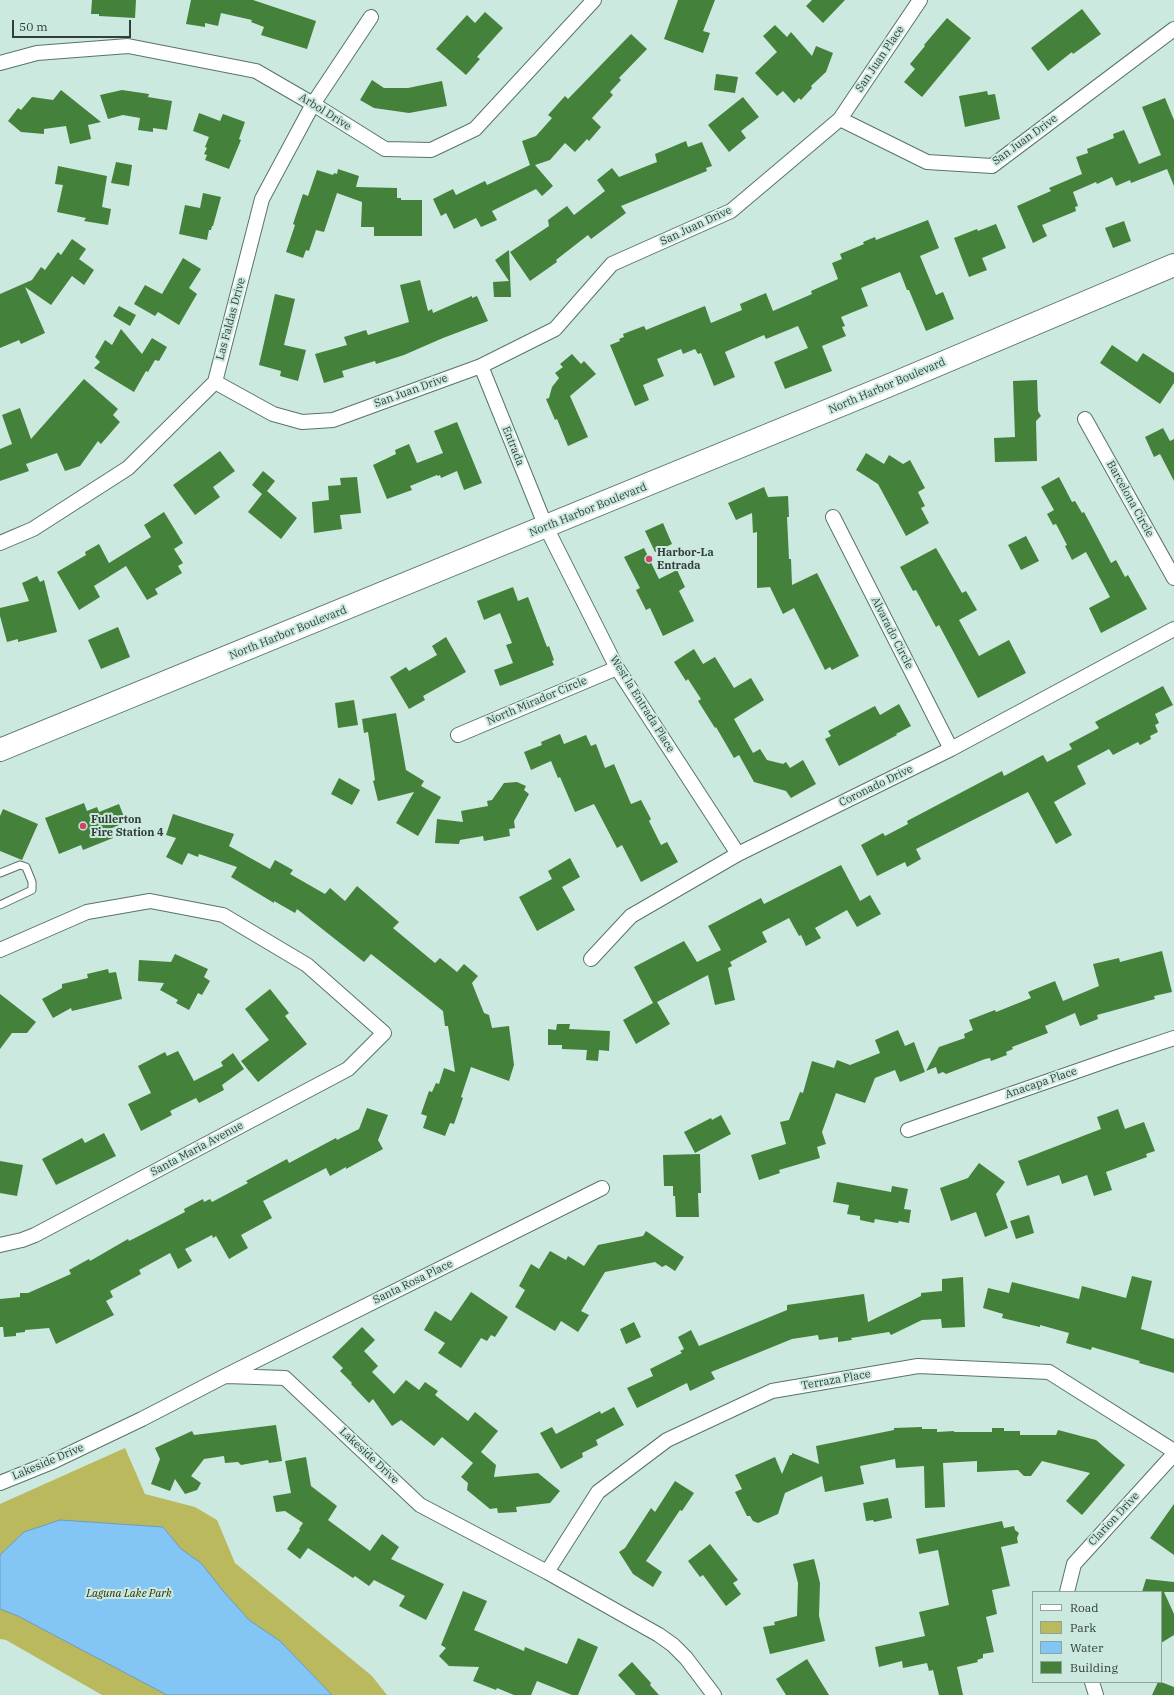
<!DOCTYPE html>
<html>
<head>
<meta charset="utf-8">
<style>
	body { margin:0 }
	#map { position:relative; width:1174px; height:1695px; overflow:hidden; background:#cbe9df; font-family:"IBM Plex Serif",serif }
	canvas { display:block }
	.legend { position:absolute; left:1032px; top:1591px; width:130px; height:92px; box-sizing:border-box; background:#cbe9df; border:1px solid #8ea59d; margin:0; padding:5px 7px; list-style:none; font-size:12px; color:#323e3a }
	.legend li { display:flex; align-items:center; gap:8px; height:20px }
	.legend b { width:20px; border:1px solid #8ea59d }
	.scale { position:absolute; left:12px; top:20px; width:119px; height:18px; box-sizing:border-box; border:2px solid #323e3a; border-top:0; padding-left:5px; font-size:12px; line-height:14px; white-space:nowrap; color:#323e3a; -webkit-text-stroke:3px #cbe9df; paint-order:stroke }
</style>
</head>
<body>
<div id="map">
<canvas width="1174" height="1695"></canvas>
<ul class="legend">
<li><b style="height:5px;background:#fff"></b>Road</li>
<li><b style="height:11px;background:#bab95e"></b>Park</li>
<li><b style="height:11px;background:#83c6f6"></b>Water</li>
<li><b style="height:11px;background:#44813b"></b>Building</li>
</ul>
<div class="scale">50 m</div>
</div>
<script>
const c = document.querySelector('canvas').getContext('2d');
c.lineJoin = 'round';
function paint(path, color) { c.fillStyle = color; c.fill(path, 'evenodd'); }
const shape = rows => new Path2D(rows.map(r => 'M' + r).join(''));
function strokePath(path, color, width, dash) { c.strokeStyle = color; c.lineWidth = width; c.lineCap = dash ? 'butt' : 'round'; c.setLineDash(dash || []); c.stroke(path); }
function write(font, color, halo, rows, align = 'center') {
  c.font = font + ' "IBM Plex Serif",serif'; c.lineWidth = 4; c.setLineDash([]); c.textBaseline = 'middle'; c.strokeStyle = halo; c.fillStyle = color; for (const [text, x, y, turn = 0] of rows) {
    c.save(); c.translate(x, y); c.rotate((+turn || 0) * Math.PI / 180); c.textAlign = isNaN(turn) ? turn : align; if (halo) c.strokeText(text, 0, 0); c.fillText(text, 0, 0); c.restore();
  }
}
const green = shape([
	[125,1448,145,1494,195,1507,217,1520,235,1563,372,1676,387,1695,102,1695,6,1640,0,1639,0,1504]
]);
const water = shape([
	[60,1520,163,1527,181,1549,201,1563,224,1592,249,1620,280,1641,332,1695,167,1695,18,1616,0,1609,0,1555,24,1532,60,1520]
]);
const building = shape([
	[92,0,136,0,135,18,99,16,99,14,91,14],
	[191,0,253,0,316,21,307,49,261,35,264,27,251,22,252,20,221,13,218,26,205,23,205,27,186,24],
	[678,0,715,0,703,31,710,33,703,53,664,39],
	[812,0,845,0,823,23,806,6],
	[1082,9,1101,34,1073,54,1072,52,1048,71,1031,48],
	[485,12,503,28,477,57,480,59,466,75,436,49,467,15,475,23],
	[947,18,971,38,922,97,904,82,915,69,910,64,925,46,924,45],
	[775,25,787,37,791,32,812,56,816,46,833,53,826,72,811,86,812,88,801,100,799,98,794,103,783,91,777,96,755,73,777,52,763,36],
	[631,34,647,49,619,78,621,80,610,92,613,95,592,118,601,127,589,141,587,139,575,152,565,143,550,160,535,165,553,186,542,196,536,189,492,211,497,220,481,227,476,218,454,229,446,213,441,216,433,199,453,189,456,195,485,181,487,185,530,165,522,141,536,136,552,118,548,115,565,96,568,99],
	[716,74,738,77,735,93,714,90],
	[372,80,384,88,408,88,442,81,447,106,409,113,374,108,360,100],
	[61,90,101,122,88,125,91,139,70,144,66,126,44,129,44,134,21,132,8,121,18,108,21,110,32,97,53,100],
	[122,90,149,94,148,97,172,101,167,130,153,128,153,132,138,130,140,118,123,115,108,119,100,95],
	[987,91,988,95,995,94,1000,119,965,127,959,96],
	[743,97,759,117,741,131,746,138,729,152,708,125],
	[1165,98,1174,120,1174,186,1167,169,1131,183,1130,180,1116,186,1112,177,1097,184,1096,182,1073,192,1078,206,1075,207,1076,211,1042,225,1047,236,1033,243,1017,206,1051,191,1049,188,1082,174,1076,157,1088,153,1087,149,1114,138,1113,134,1124,130,1139,164,1161,155,1142,107],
	[199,113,220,121,223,114,245,122,239,139,241,140,229,169,205,160,207,155,204,154,207,148,205,147,209,137,193,131],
	[686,141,688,147,702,142,712,166,706,168,707,171,621,206,626,213,591,239,588,235,556,260,557,262,530,281,510,252,549,226,548,220,567,206,574,215,605,191,597,180,612,168,619,177,657,162,655,154],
	[116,162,132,165,129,186,111,183],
	[58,166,107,176,102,207,111,209,108,225,84,221,86,218,57,212,63,185,55,184],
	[338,169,359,176,356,187,397,188,397,198,401,198,401,200,422,200,422,236,374,236,374,227,361,227,362,202,337,193,324,232,316,230,309,251,306,250,303,258,286,252,295,225,293,224,303,194,308,196,317,170,333,175,334,173,337,174],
	[203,193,221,197,213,226,212,226,211,230,209,230,207,240,179,234,185,205,200,208],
	[928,220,939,248,920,256,936,295,943,292,954,319,926,331,909,290,907,290,900,272,861,288,868,306,841,317,845,326,842,327,846,336,822,346,832,371,785,389,774,362,808,348,798,326,766,339,764,335,725,352,735,377,714,386,701,353,698,354,695,349,683,354,681,349,657,359,664,376,643,385,649,400,635,406,610,345,620,341,619,339,624,337,623,334,644,326,646,330,705,306,711,323,742,310,740,304,766,293,773,311,812,294,811,291,838,279,832,263,842,259,840,254,864,244,863,242,875,237,876,240],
	[1124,221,1131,241,1113,248,1105,228],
	[996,224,1006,248,982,258,987,270,969,277,954,238,977,229,978,231],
	[72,239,86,249,79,259,94,270,84,285,72,276,51,305,25,287,45,333,21,344,19,340,0,348,0,294,32,280,41,267,45,270,58,252,61,255],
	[509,250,511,297,494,297,493,282,509,281,495,260],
	[183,258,201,269,189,288,197,294,179,325,158,312,155,316,134,304,145,285,162,294],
	[420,280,428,311,432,309,433,313,472,296,472,298,477,296,488,321,443,338,404,355,376,364,375,361,342,371,344,377,324,383,315,354,347,345,344,337,366,330,368,335,409,322,400,285],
	[275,294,295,299,284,345,306,350,298,381,280,376,281,371,259,365],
	[119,306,136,315,130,326,113,316],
	[121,329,142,354,152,338,167,347,159,361,155,360,148,372,146,371,134,392,94,368,100,362,95,357,105,340,112,345],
	[1112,345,1137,362,1143,353,1174,373,1174,383,1160,404,1100,363],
	[572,354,581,364,584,361,596,374,570,396,588,437,568,446,557,419,555,420,546,399,549,398,552,387,559,378,555,373,563,367,560,364],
	[84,379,118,409,113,415,120,422,101,444,98,441,80,466,65,471,57,453,26,464,29,471,0,481,0,449,12,444,2,415,20,408,31,439],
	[1037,380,1038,411,1041,416,1036,421,1037,461,995,462,994,438,1015,437,1013,381],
	[457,422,482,483,464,490,457,471,441,478,440,475,438,476,437,475,410,486,412,490,387,499,373,465,396,454,395,450,409,444,417,463,443,453,434,431],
	[1163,428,1170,441,1174,439,1174,481,1160,454,1154,457,1145,437],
	[220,451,235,471,213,487,220,497,195,515,173,485],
	[866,453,884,464,889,455,903,464,910,460,925,488,918,492,925,506,921,508,929,523,906,536,878,484,856,470],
	[263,471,275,481,267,491,297,518,281,539,248,512,262,494,252,485],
	[357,477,361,513,340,515,342,529,314,533,312,502,329,500,328,486,341,485,340,478],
	[1059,477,1072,502,1075,501,1082,513,1084,512,1111,563,1116,560,1125,577,1128,575,1147,609,1101,633,1089,608,1110,597,1086,552,1072,560,1065,546,1067,545,1056,524,1053,525,1047,514,1054,510,1041,487],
	[764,487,768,497,788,496,789,517,787,517,789,559,791,559,792,585,817,573,859,656,832,670,830,667,825,670,794,608,783,614,770,587,757,588,757,532,753,533,752,513,736,520,728,503],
	[164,512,183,543,174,549,183,563,178,566,182,573,155,589,158,594,147,600,126,566,94,586,100,597,79,610,57,572,86,555,85,552,99,544,109,563,151,537,144,525],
	[663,523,672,544,655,552,645,531],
	[1026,536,1039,561,1021,570,1008,545],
	[644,548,659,579,677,570,685,587,679,591,694,621,663,636,650,608,646,610,636,590,640,588,624,557],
	[936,548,962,593,966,591,977,610,959,620,979,656,1009,640,1026,673,978,698,939,625,936,627,916,590,913,591,900,567],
	[37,576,40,582,44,580,57,632,18,642,18,639,7,642,0,616,0,608,29,601,22,583],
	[513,587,518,601,528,597,547,647,549,646,554,660,552,661,554,665,500,686,494,670,513,663,506,645,512,643,500,613,484,620,477,601],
	[118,627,130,657,101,669,88,640],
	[446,637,466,672,423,696,425,700,409,709,390,677,406,667,409,671,437,655,432,646],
	[694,649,703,664,715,657,734,688,751,678,764,700,734,719,753,753,760,749,767,760,783,764,786,762,790,768,803,760,816,784,791,798,786,791,754,782,739,755,734,758,716,727,715,728,698,701,701,699,688,679,686,681,674,662],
	[1163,686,1173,705,1155,714,1159,723,1155,725,1158,732,1150,736,1151,739,1140,745,1138,742,1113,755,1109,749,1077,766,1086,784,1054,802,1072,835,1056,844,1028,792,916,849,921,859,907,867,905,862,877,876,861,845,883,833,885,836,908,824,907,821,1002,771,1004,776,1043,755,1047,762,1072,749,1069,744,1099,728,1095,722],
	[354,700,358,725,338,728,335,703],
	[899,704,911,726,896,734,897,735,839,766,825,739,831,736,828,731,875,706,880,715],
	[396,713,406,770,424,781,421,786,441,797,418,836,396,823,414,792,378,801,373,781,375,780,368,732,364,733,362,719],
	[560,734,564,744,586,735,591,746,596,744,605,768,614,764,631,804,641,800,651,819,649,821,661,845,667,842,678,862,641,882,622,845,617,848,594,804,575,812,560,777,558,778,551,761,531,770,524,752,542,745,541,742],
	[339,778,360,790,352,805,331,794],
	[517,782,526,786,524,790,529,794,514,821,515,828,509,829,510,836,484,841,483,836,460,840,459,844,435,843,437,819,463,822,461,811,488,806,487,801,492,800,504,783],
	[84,803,87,811,97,807,99,812,119,804,126,822,110,829,113,838,83,850,81,845,59,854,45,818],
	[3,809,38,824,22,860,0,851,0,816],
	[173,814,234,834,229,846,270,869,275,860,293,870,290,874,325,894,330,888,345,901,357,886,399,922,393,928,435,963,440,958,457,972,464,964,478,976,472,983,484,1013,489,1015,492,1028,509,1026,514,1065,509,1081,471,1067,461,1097,463,1098,454,1124,450,1123,445,1136,423,1128,427,1116,421,1114,429,1091,432,1092,436,1083,439,1084,444,1068,455,1072,448,1026,445,1026,443,1011,371,954,364,962,297,909,295,913,274,901,274,903,231,877,237,867,199,854,198,857,188,853,182,865,166,857,176,838,166,835],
	[570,858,580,877,562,887,575,910,537,931,519,897,552,879,548,871],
	[841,865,860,901,870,895,881,914,857,927,847,910,815,928,821,938,806,946,801,935,799,936,789,918,762,932,767,942,730,962,732,966,728,968,735,1000,715,1005,708,975,657,1002,670,1024,636,1044,623,1020,653,1003,634,967,684,941,697,962,721,950,708,926,761,898,764,904],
	[1162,951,1172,992,1154,996,1155,999,1097,1015,1098,1019,1080,1026,1075,1013,1045,1026,1048,1033,1012,1047,1013,1049,1006,1052,1007,1055,991,1061,990,1058,985,1059,946,1074,943,1072,938,1074,936,1067,926,1071,939,1047,965,1038,964,1034,973,1030,969,1020,995,1010,996,1012,1031,998,1028,992,1055,981,1063,1001,1099,986,1093,964,1119,958,1120,962],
	[175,954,208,969,204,977,210,981,202,995,198,993,189,1010,176,1003,178,1000,160,990,164,983,138,981,139,960,171,962],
	[108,969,109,973,116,972,122,999,72,1011,71,1008,53,1018,42,999,62,988,62,984,88,978,87,974],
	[270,989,289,1013,285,1016,307,1044,258,1082,241,1061,269,1040,245,1009],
	[0,994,36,1022,27,1033,12,1033,0,1049],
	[557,1024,570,1024,569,1029,610,1031,609,1051,599,1050,598,1061,586,1060,587,1050,562,1049,562,1045,548,1045,548,1029,556,1030],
	[898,1030,905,1046,914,1042,925,1072,900,1082,895,1070,875,1078,865,1103,836,1093,822,1132,826,1144,817,1147,820,1158,779,1170,780,1173,759,1180,751,1155,786,1144,780,1122,789,1120,800,1092,803,1093,812,1061,834,1068,837,1060,850,1065,880,1053,875,1040],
	[178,1051,194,1081,223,1066,221,1062,233,1053,244,1069,222,1085,224,1090,199,1103,196,1098,170,1111,172,1115,141,1131,128,1104,151,1093,138,1066,165,1052,167,1056],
	[367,1108,388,1115,378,1140,383,1149,346,1169,346,1167,330,1176,326,1168,263,1201,272,1218,241,1235,248,1248,229,1259,216,1236,213,1238,212,1235,185,1249,192,1261,178,1269,170,1253,139,1270,141,1274,110,1291,113,1297,106,1301,114,1315,56,1344,49,1328,25,1330,25,1332,16,1333,16,1336,4,1337,3,1327,0,1327,0,1299,20,1297,20,1293,28,1293,71,1274,69,1270,89,1259,90,1261,128,1239,129,1241,137,1237,185,1212,184,1209,203,1199,204,1202,210,1199,212,1202,248,1183,246,1181,287,1159,289,1163,336,1138,337,1140,359,1129],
	[1118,1109,1125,1129,1144,1122,1155,1151,1146,1154,1147,1157,1106,1172,1112,1190,1094,1196,1087,1175,1062,1184,1059,1175,1027,1186,1018,1161,1101,1129,1097,1117],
	[721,1115,731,1134,695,1153,684,1132,711,1118,712,1120],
	[104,1133,116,1156,56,1185,42,1159,82,1138,85,1143],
	[700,1154,701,1193,698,1193,699,1217,676,1217,675,1196,673,1196,673,1186,664,1186,663,1155],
	[0,1161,23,1165,17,1196,0,1193],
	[979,1163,1005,1182,996,1194,1008,1228,985,1237,976,1212,951,1221,940,1188,968,1178],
	[837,1182,891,1192,892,1186,908,1189,904,1209,911,1210,909,1223,899,1221,898,1223,875,1219,874,1223,860,1220,860,1216,847,1214,849,1205,833,1202],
	[1029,1215,1034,1233,1016,1239,1010,1221],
	[646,1231,684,1257,675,1271,666,1265,662,1267,655,1262,605,1272,581,1311,589,1315,578,1332,561,1321,555,1331,515,1307,525,1290,519,1286,531,1264,539,1269,550,1251,566,1260,568,1256,584,1266,598,1245,643,1236],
	[1132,1276,1152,1281,1141,1329,1174,1339,1174,1373,1139,1363,1140,1361,1092,1347,1091,1350,1066,1343,1069,1333,1040,1325,1040,1327,1002,1318,1003,1314,983,1308,988,1288,1009,1293,1012,1282,1079,1299,1082,1286,1126,1298],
	[963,1277,965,1327,942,1328,941,1319,922,1320,891,1335,889,1332,851,1338,852,1340,838,1342,838,1337,819,1340,818,1335,792,1339,711,1372,715,1379,690,1391,687,1383,637,1408,627,1388,653,1376,650,1369,682,1353,680,1351,684,1349,678,1337,691,1330,699,1346,787,1310,787,1305,864,1294,868,1322,921,1296,921,1293,942,1291,942,1279],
	[471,1292,508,1317,495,1337,491,1335,487,1341,481,1338,461,1368,438,1353,445,1343,424,1330,435,1311,451,1321],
	[634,1322,641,1337,626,1344,620,1329],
	[362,1327,375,1340,364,1351,378,1366,372,1372,394,1394,406,1380,419,1390,425,1382,438,1391,435,1395,468,1421,475,1412,498,1431,481,1452,496,1465,494,1477,538,1473,560,1491,550,1503,516,1507,517,1512,498,1513,497,1508,490,1509,467,1490,468,1483,461,1477,473,1463,442,1437,434,1446,401,1420,392,1426,373,1399,369,1403,351,1384,352,1383,340,1371,343,1368,332,1357],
	[614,1407,624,1425,596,1440,598,1445,582,1453,583,1457,561,1469,540,1433,552,1427,556,1434,600,1411,601,1414],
	[276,1425,282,1461,269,1463,268,1460,241,1465,238,1462,225,1463,224,1456,204,1459,191,1476,201,1483,197,1490,185,1494,175,1479,170,1491,151,1484,160,1459,155,1448,192,1431,194,1435],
	[922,1427,922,1429,937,1429,937,1432,954,1431,954,1432,992,1432,992,1428,1004,1428,1004,1431,1020,1431,1020,1435,1056,1435,1058,1430,1096,1440,1125,1465,1082,1515,1066,1501,1090,1473,1042,1461,1031,1476,1024,1476,1018,1470,977,1472,977,1461,943,1463,945,1507,925,1508,924,1466,896,1468,895,1459,860,1466,864,1484,825,1492,822,1476,785,1493,778,1514,758,1523,753,1521,750,1516,747,1516,735,1492,742,1489,735,1475,775,1457,782,1474,790,1455,792,1455,792,1453,819,1464,816,1446,894,1430,894,1428],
	[306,1457,311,1486,337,1506,328,1520,370,1551,382,1534,399,1547,391,1559,444,1584,426,1620,399,1606,405,1596,374,1580,369,1586,355,1576,353,1578,308,1548,300,1559,287,1549,300,1530,299,1529,303,1523,285,1511,276,1512,273,1496,291,1493,285,1461],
	[675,1481,694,1493,682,1511,680,1510,646,1561,662,1572,653,1587,633,1574,619,1552,625,1548,651,1508,655,1512],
	[888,1498,892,1518,874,1522,873,1520,866,1521,863,1503],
	[1174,1504,1174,1555,1150,1538],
	[1002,1521,1004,1528,1014,1526,1015,1530,1019,1533,1017,1538,1018,1543,1001,1547,1010,1586,992,1590,997,1614,986,1617,994,1652,983,1654,983,1658,977,1660,978,1662,957,1667,963,1695,939,1695,933,1670,929,1671,927,1663,903,1668,902,1661,879,1667,875,1647,925,1636,919,1612,949,1605,938,1550,919,1554,916,1539],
	[710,1544,738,1580,733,1583,741,1594,726,1606,703,1575,700,1577,688,1561],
	[814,1559,820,1583,819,1616,825,1641,770,1654,763,1627,775,1625,774,1622,797,1616,798,1583,793,1564],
	[1146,1579,1174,1582,1174,1592,1164,1592,1174,1614,1174,1635,1161,1643,1161,1592,1142,1592],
	[463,1591,487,1601,474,1630,524,1651,525,1647,567,1664,578,1638,598,1647,578,1695,572,1695,537,1681,531,1695,514,1695,497,1688,496,1690,473,1681,479,1667,449,1666,439,1656,446,1648,441,1645],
	[807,1659,821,1682,829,1695,786,1695,776,1679],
	[632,1662,651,1683,650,1685,659,1695,636,1695,618,1675],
	[1158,1682,1161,1682,1174,1687,1174,1695,1152,1695]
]);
const lane = shape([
	[0,873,20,865,26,867,32,882,32,890,0,905]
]);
const street = shape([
	[0,63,37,53,128,46,256,71,313,104,385,149,431,150,475,129,594,0],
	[840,119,920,0],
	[481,366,546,527,617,668,738,854],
	[215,382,273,414,302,422,333,420,481,366,555,329,612,264,731,211,840,119,927,162,992,166,1174,29],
	[1085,419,1174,578],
	[833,517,951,749],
	[0,543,33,529,128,468,215,382,262,199,313,104,371,17],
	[458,735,617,668],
	[0,950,87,912,150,901,223,915,307,965,384,1033,348,1069,35,1235,22,1240,0,1245],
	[591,959,631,916,738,854,951,749,1174,629],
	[908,1130,1123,1055,1174,1038],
	[227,1376,285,1378,420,1505,547,1572,659,1635,673,1645,686,1658,714,1695],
	[0,1483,52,1462,142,1419,225,1376,602,1188],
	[547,1572,598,1492,667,1440,772,1391,918,1366,1049,1372,1174,1451],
	[1067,1592,1074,1564,1174,1454],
	[1092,1682,1096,1695]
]);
const primary = shape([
	[0,750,890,385,1174,265]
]);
const markers = [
	[649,559,4,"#d24368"],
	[83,826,4,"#d24368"]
];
const streetNames = [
	["San Juan Place",880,59,-56],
	["Arbol Drive",325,112,32],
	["San Juan Drive",1025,140,-36],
	["San Juan Drive",696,226,-25],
	["Las Faldas Drive",231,319,-75],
	["North Harbor Boulevard",887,386,-23],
	["San Juan Drive",411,391,-20],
	["Entrada",513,446,68],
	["Barcelona Circle",1130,499,61],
	["North Harbor Boulevard",588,510,-22],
	["North Harbor Boulevard",288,633,-22],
	["Alvarado Circle",892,633,63],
	["North Mirador Circle",537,701,-23],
	["West la Entrada Place",642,704,58],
	["Coronado Drive",876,786,-26],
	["Anacapa Place",1041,1083,-19],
	["Santa Maria Avenue",197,1149,-28],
	["Santa Rosa Place",413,1282,-26],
	["Terraza Place",836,1380,-10],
	["Lakeside Drive",369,1456,43],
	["Lakeside Drive",48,1462,-23],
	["Clarion Drive",1114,1519,-47]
];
const poiNames = [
	["Harbor-La",657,553],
	["Entrada",657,566],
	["Fullerton",91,820],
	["Fire Station 4",91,833]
];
const parkNames = [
	["Laguna Lake Park",129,1594]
];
paint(green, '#bab95e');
paint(water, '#83c6f6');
strokePath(water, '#6b9dbe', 1);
paint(building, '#44813b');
strokePath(lane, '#59736b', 9);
strokePath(street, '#59736b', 16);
strokePath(primary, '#59736b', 24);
strokePath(lane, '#fff', 7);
strokePath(street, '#fff', 14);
strokePath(primary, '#fff', 22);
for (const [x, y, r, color] of markers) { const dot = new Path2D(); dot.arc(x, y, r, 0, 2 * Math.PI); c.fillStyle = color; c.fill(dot); strokePath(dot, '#cbe9df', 1.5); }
write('11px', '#323e3a', '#cbe9df', streetNames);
write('bold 11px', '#323e3a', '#cbe9df', poiNames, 'left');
write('italic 11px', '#2c2b00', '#cbe9df', parkNames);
</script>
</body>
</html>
